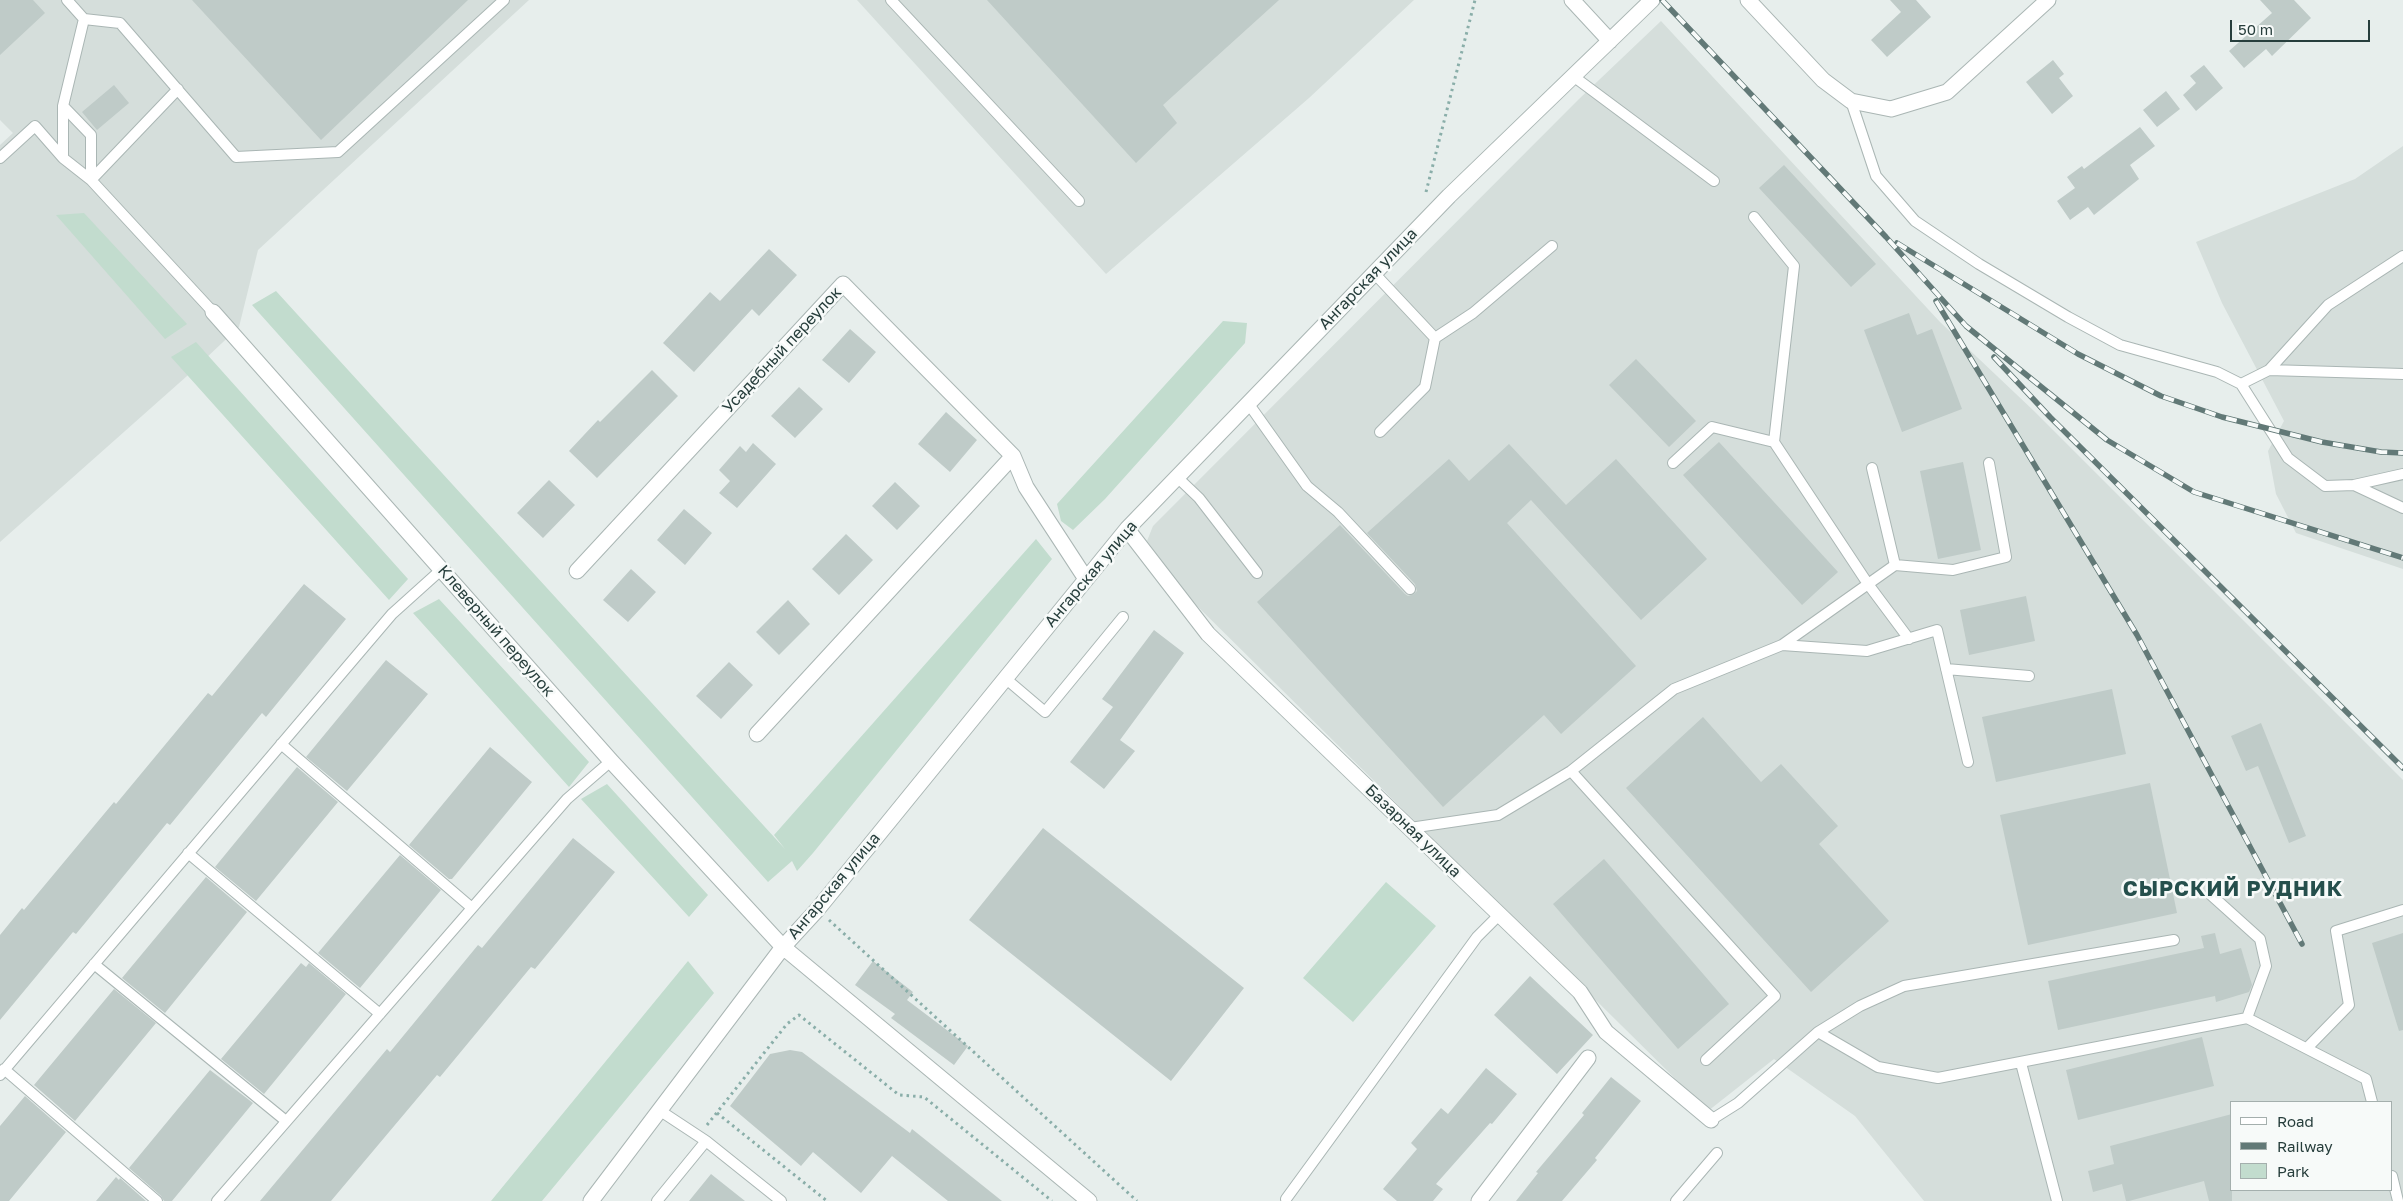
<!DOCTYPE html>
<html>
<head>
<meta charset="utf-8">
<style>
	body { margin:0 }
	#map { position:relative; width:2403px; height:1201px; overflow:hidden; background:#e7eeec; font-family:"Golos Text",sans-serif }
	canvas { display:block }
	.legend { position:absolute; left:2230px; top:1101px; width:162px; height:90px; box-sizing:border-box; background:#f7faf9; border:1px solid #a4afad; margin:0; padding:6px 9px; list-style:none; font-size:15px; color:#273e3c }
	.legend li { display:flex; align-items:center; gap:10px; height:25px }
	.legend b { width:25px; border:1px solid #a4afad }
	.scale { position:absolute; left:2230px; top:20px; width:140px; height:22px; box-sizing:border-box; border:2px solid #273e3c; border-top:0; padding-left:6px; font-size:15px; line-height:18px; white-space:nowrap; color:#273e3c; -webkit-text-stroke:4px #f7faf9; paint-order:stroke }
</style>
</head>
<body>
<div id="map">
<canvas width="2403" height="1201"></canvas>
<ul class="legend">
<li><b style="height:6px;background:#fff"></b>Road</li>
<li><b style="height:6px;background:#627977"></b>Railway</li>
<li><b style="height:14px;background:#c2dcce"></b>Park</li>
</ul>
<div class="scale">50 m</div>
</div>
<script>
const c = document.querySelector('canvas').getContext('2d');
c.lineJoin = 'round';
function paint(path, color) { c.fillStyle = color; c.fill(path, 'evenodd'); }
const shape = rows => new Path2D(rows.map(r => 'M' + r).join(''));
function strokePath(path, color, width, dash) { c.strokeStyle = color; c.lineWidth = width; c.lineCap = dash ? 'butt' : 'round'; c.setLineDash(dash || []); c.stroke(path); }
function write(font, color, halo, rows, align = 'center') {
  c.font = font + ' "Golos Text",sans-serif'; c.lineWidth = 5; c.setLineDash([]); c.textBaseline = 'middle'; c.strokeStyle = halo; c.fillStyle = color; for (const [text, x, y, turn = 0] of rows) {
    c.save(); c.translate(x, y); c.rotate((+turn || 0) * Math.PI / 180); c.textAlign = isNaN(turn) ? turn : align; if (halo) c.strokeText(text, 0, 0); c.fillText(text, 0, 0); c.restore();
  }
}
const built = shape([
	[0,0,529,0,258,250,239,327,187,376,0,542,0,145,13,133,0,120],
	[857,0,1414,0,1309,98,1106,274],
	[1661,21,1940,322,2034,411,2403,780,2403,1201,1924,1201,1855,1116,1774,1059,1708,1111,1188,597,1147,541,1153,526,1579,99],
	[2232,1102,2392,1102,2392,1190,2232,1190],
	[2403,146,2403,569,2296,533,2276,494,2268,451,2284,421,2222,303,2196,242,2355,179]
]);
const green = shape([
	[84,213,187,324,165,339,56,215],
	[276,291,785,849,774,835,1036,539,1052,559,813,853,797,871,792,861,768,882,252,305],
	[1223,321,1247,323,1245,343,1105,499,1073,530,1061,521,1057,504],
	[196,342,408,579,389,600,171,357],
	[439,599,589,762,569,787,413,613],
	[607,784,708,895,689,917,581,799],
	[1386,882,1436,926,1353,1022,1303,978],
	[688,961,714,993,542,1201,491,1201]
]);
const building = shape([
	[0,0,33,0,45,13,0,55],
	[192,0,468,0,321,140],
	[987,0,1279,0,1163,105,1177,123,1136,163],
	[1890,0,1916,0,1931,17,1887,57,1871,40,1901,12],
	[2260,0,2294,0,2311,18,2272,56,2266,49,2244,68,2229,51,2272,13],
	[2053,60,2064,74,2059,78,2073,96,2052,114,2026,82],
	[2204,65,2223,88,2196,111,2183,95,2196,83,2190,76],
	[114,85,129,103,97,130,82,112],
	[2166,91,2180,109,2157,127,2143,110],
	[2140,127,2155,146,2130,165,2139,179,2094,215,2088,207,2070,220,2057,201,2075,188,2067,177,2082,166,2084,169],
	[1784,165,1876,264,1851,287,1759,188],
	[769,249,797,275,759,316,752,309,694,372,663,343,710,292,720,301],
	[1909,313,1917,335,1932,329,1962,409,1902,432,1864,330],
	[850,329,876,352,849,383,822,360],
	[1636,359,1696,421,1669,447,1609,385],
	[652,370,678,396,597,478,569,451,598,420,600,422],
	[799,387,823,409,795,438,771,416],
	[946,412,977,440,950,472,918,444],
	[1719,442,1838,572,1802,605,1683,475],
	[753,443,776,464,737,508,719,493,730,481,719,470,740,446,746,452],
	[1509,444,1566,505,1616,459,1707,559,1641,620,1531,500,1507,523,1636,666,1561,734,1544,715,1443,807,1257,602,1340,525,1405,594,1408,596,1414,594,1417,591,1415,584,1367,533,1449,459,1469,481],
	[1963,462,1981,550,1938,559,1920,471],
	[549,480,575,505,543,538,517,513],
	[895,482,920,506,897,530,872,506],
	[684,509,712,533,685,565,657,540],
	[846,534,873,560,839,595,812,569],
	[631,569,656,592,628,622,603,600],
	[304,584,346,619,266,717,262,713,170,825,167,823,76,934,73,932,0,1020,0,935,22,908,24,910,114,802,116,804,208,693,212,696],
	[2026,596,2035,641,1969,655,1960,610],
	[788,600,810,624,779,655,756,632],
	[1154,630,1184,653,1120,740,1135,751,1104,789,1070,762,1113,707,1102,699],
	[386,660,428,694,347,791,306,757],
	[729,662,753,685,721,719,696,696],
	[2112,689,2126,754,1996,782,1982,717],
	[1703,717,1761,782,1781,764,1838,826,1819,844,1889,921,1811,992,1626,788],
	[2261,723,2306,836,2289,843,2258,766,2246,771,2231,736],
	[490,747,532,782,452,879,449,879,409,845],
	[297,767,338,802,256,901,215,867],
	[2150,783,2177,913,2028,945,2000,815],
	[1043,828,1244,988,1171,1081,969,920],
	[573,838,615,872,535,969,531,967,440,1077,437,1075,331,1201,260,1201,387,1049,390,1052,478,945,482,948],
	[400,855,441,890,360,988,318,953],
	[1604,859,1729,1004,1678,1049,1553,904],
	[206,877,247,912,165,1013,122,978],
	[2215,933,2220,954,2241,948,2252,985,2249,992,2216,1002,2215,996,2058,1030,2048,981,2204,948,2201,936],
	[2403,933,2403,1030,2399,1031,2372,943],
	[873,961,913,992,907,1000,968,1046,954,1065,891,1018,895,1014,855,985],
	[301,963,306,967,309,963,346,994,264,1094,221,1059],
	[1530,976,1593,1035,1557,1074,1494,1015],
	[114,989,156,1023,75,1121,34,1085],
	[2202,1037,2214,1086,2078,1120,2066,1070],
	[790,1050,802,1052,910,1133,912,1129,1002,1201,948,1201,892,1156,861,1193,813,1152,801,1166,730,1106,770,1054],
	[1486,1068,1517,1094,1492,1124,1490,1123,1436,1184,1443,1189,1433,1201,1397,1201,1383,1189,1417,1149,1411,1143,1441,1108,1448,1114],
	[210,1070,253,1103,172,1201,164,1201,161,1196,129,1168],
	[1611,1077,1641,1101,1595,1158,1597,1160,1562,1201,1516,1201,1538,1173,1536,1172,1584,1115,1582,1113],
	[25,1096,66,1132,9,1201,0,1201,0,1126],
	[2232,1114,2232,1201,2209,1201,2204,1181,2129,1201,2126,1201,2122,1184,2093,1192,2088,1171,2114,1164,2110,1146],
	[711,1174,745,1201,689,1201],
	[116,1177,119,1180,120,1178,146,1201,96,1201]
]);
const path = shape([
	[1426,192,1475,0],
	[829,920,1137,1201],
	[717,1113,827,1201],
	[707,1125,787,1024,799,1015,899,1095,924,1097,1052,1201]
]);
const service = shape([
	[67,0,84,19,63,106,91,135,91,180,213,312],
	[891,0,1079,201],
	[84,19,120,23,236,157,338,152,504,0],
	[1573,76,1714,181],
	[1851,101,1876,176,1915,221,1979,264,2068,317,2120,345,2217,372,2241,384,2288,458,2325,486,2354,485,2403,508],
	[63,106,63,158,91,180,178,89],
	[0,158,35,126,63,158],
	[1754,217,1794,266,1774,442,1868,584,1909,639],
	[1374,273,1435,338,1473,313,1552,246],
	[2269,370,2403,374],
	[2241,384,2269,370,2328,305,2403,256],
	[1248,403,1307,486,1338,512,1410,589],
	[1380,432,1425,387,1435,338],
	[1673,463,1712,427,1774,442],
	[1872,468,1895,565],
	[1177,477,1199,498,1257,573],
	[2354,485,2403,474],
	[1782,645,1895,565,1953,570,2006,557,1989,463],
	[1946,669,2029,676],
	[1005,678,1045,712,1123,617],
	[281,744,472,908],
	[1571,771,1775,996,1706,1060],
	[1410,828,1498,815,1571,771,1674,689,1782,645,1867,651,1937,630,1968,762],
	[188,853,380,1014],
	[2210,894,2260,939,2266,966,2247,1018],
	[94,964,286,1121],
	[1818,1032,1860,1006,1904,986,2174,940],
	[2307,1048,2349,1005,2336,931,2403,910],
	[2021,1063,2057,1201],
	[4,1069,157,1201],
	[0,1075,392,614,442,569],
	[659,1110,706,1141,781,1201],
	[1711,1120,1738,1103,1818,1032,1878,1067,1938,1078,2247,1018,2366,1079,2372,1102],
	[2392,1176,2398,1201],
	[1286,1199,1477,937,1500,914],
	[217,1201,567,799,611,761],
	[657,1201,706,1141],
	[1676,1201,1717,1153]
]);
const minor = shape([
	[1572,0,1610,41],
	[1748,0,1823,80,1851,101,1891,109,1947,92,2048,0],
	[213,312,611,761,783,947,1089,1201],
	[1127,529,1208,634,1580,992,1606,1032,1711,1120],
	[577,571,843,284,1013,456,1026,487,1086,579],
	[757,734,1013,456],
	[591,1201,783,947,817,910,1127,529,1449,196,1652,0],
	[1479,1201,1588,1058]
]);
const rail = shape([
	[1662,0,1886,237,1966,326,2107,440,2194,492,2403,558],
	[1897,243,2078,354,2161,396,2222,417,2322,442,2381,452,2403,453],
	[1936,301,2137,635,2302,944],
	[1994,357,2050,417,2403,768]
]);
const streetNames = [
	["Ангарская улица",1368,279,-46],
	["Усадебный переулок",782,350,-47],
	["Ангарская улица",1091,574,-50],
	["Клеверный переулок",496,631,49],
	["Базарная улица",1413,831,44],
	["Ангарская улица",834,886,-50]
];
const districtNames = [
	["СЫРСКИЙ РУДНИК",2233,889]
];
paint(built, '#d5dedb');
paint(green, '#c2dcce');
paint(building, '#bfcbc8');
strokePath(service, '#aab6b4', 12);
strokePath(minor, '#aab6b4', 17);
strokePath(path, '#8aaea9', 3, [2.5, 4]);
strokePath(service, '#fff', 10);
strokePath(minor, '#fff', 15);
strokePath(rail, '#627977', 5.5);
strokePath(rail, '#f7faf9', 4, [11]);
write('16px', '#273e3c', '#f7faf9', streetNames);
c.letterSpacing = '1px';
write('bold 21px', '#254f4c', '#f7faf9', districtNames);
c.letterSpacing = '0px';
</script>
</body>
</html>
